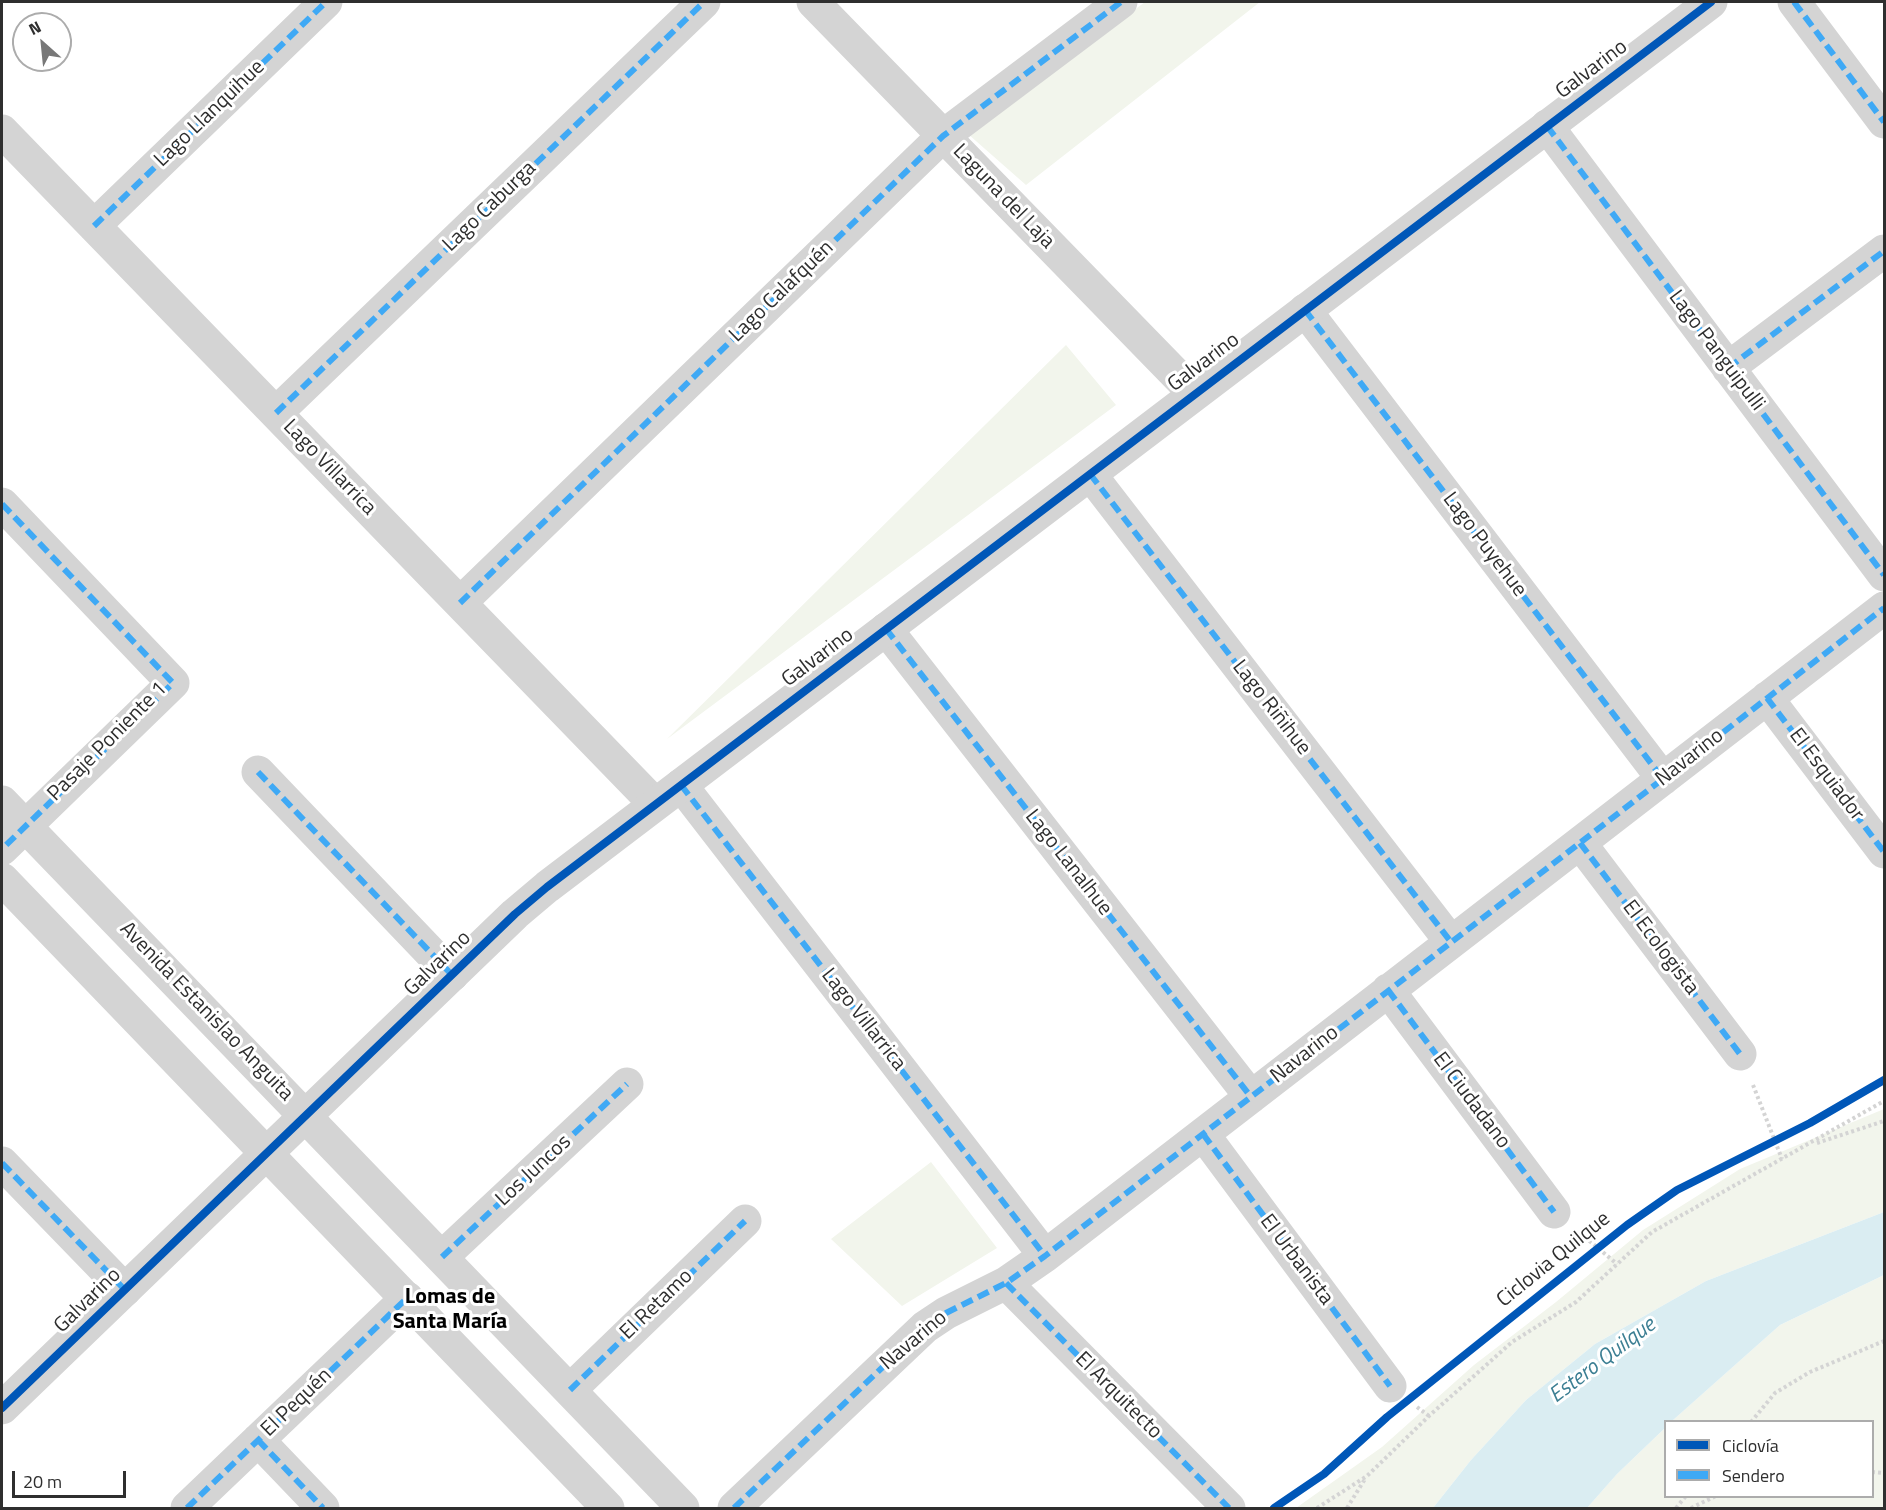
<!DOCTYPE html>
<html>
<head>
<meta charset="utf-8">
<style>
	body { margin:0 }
	#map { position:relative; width:1886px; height:1510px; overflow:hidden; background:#fff; font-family:"Titillium Web",sans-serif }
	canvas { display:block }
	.frame { position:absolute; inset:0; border:3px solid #2f2f2f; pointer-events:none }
	.legend { position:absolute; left:1664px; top:1420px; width:210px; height:78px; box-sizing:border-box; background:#fff; border:2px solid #acacac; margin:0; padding:8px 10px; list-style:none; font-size:18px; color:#2f2f2f }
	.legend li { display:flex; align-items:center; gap:12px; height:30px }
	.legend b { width:30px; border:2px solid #acacac }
	.north { position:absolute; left:12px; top:12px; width:60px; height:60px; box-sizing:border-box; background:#fff; border:2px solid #acacac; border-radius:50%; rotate:333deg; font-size:16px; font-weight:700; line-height:24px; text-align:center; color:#2f2f2f }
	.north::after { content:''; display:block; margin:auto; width:21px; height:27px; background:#787878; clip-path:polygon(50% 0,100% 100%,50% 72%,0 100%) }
	.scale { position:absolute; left:12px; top:1471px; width:114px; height:27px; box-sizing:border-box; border:3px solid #2f2f2f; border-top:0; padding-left:8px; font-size:18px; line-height:21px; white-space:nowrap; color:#2f2f2f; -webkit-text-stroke:4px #fff; paint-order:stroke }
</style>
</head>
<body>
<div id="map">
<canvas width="1886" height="1510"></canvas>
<div class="frame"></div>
<ul class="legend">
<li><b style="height:8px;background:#0057b8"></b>Ciclovía</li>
<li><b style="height:8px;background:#3fa9f5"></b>Sendero</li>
</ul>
<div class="north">N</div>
<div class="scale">20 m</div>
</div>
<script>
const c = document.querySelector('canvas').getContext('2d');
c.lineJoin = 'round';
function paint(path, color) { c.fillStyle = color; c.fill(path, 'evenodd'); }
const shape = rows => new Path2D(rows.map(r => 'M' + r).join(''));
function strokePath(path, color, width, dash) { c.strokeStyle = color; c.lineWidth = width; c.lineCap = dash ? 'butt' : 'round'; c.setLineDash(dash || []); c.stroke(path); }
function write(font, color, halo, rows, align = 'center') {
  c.font = font + ' "Titillium Web",sans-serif'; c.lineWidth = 6; c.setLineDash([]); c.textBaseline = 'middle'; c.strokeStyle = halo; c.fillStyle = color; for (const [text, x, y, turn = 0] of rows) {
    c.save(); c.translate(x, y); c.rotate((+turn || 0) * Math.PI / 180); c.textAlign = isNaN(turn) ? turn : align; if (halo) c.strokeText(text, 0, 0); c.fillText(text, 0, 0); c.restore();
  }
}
const green = shape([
	[1145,2,1260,2,1026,185,968,134],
	[1066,345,1116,405,667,739],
	[1884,1109,1884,1212,1706,1281,1595,1344,1526,1400,1471,1460,1433,1508,1296,1508,1382,1447,1474,1365,1556,1302,1643,1230,1740,1169],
	[931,1162,997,1248,902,1306,831,1239],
	[1884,1275,1884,1508,1587,1508,1617,1474,1665,1428,1666,1496,1872,1496,1872,1422,1672,1421,1780,1325]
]);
const water = shape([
	[1884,1212,1884,1275,1780,1325,1672,1421,1666,1422,1665,1428,1617,1474,1587,1508,1433,1508,1471,1460,1526,1400,1595,1344,1706,1281]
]);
const path = shape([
	[1753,1085,1782,1159],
	[1817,1143,1884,1121],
	[1580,1233,1617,1264],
	[1417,1407,1429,1416],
	[1751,1422,1775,1393,1810,1372,1884,1341],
	[1872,1472,1884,1473],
	[1317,1508,1367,1476,1429,1416,1512,1342,1576,1302,1652,1232,1884,1101],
	[1347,1508,1365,1479],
	[1676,1508,1686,1496],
	[1691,1508,1716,1496]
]);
const minor = shape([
	[1794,2,1884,122],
	[1547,126,1884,575],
	[2,131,655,804],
	[94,226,326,2],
	[1305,310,1663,779],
	[1728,368,1884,251],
	[276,413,704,2],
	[1090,474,1451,942],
	[2,504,173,683,2,849],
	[460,603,943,136,1121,2],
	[886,629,1251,1097],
	[1767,698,1884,852],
	[258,772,452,975],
	[681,785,1045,1256],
	[1580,843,1740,1054],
	[1388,990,1554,1212],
	[1203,1134,1390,1386],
	[2,1163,125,1290],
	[442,1257,627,1084],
	[1006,1283,1229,1508],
	[570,1390,745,1221],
	[258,1440,323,1508],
	[187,1508,407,1298],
	[734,1508,925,1327,946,1313,1006,1283,1045,1256,1884,608]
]);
const tertiary = shape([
	[813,2,1194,393],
	[2,802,683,1508],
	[2,879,608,1508],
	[2,1408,515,914,547,887,1711,2]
]);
const quiet = shape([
	[1794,2,1884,122],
	[1547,126,1884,575],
	[94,226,326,2],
	[1305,310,1663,779],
	[1728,368,1884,251],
	[276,413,704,2],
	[1090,474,1451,942],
	[2,504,173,683,2,849],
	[460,603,943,136,1121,2],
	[886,629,1251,1097],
	[1767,698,1884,852],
	[258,772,452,975],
	[681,785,1045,1256],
	[1580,843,1740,1054],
	[1388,990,1554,1212],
	[1203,1134,1390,1386],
	[2,1163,125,1290],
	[442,1257,627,1084],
	[1006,1283,1229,1508],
	[570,1390,745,1221],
	[258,1440,323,1508],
	[187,1508,407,1298],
	[734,1508,925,1327,946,1313,1006,1283,1045,1256,1884,608]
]);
const cycleway = shape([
	[2,1408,515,914,547,887,1711,2],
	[1274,1508,1324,1474,1387,1417,1627,1225,1677,1190,1810,1123,1884,1080]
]);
const streetNames = [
	["Galvarino",1592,70,-37],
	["Lago Llanquihue",210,114,-44],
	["Laguna del Laja",1003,197,46],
	["Lago Caburga",490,207,-44],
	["Lago Calafquén",782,292,-44],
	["Lago Panguipulli",1716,351,53],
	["Galvarino",1204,363,-37],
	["Lago Villarrica",329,468,46],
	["Lago Puyehue",1484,545,53],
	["Galvarino",818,658,-37],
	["Lago Riñihue",1271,708,52],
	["Pasaje Poniente 1",108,742,-45],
	["Navarino",1690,758,-38],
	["El Esquiador",1826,775,53],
	["Lago Lanalhue",1068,863,52],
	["El Ecologista",1660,948,53],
	["Galvarino",438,964,-44],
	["Avenida Estanislao Anguita",206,1012,46],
	["Lago Villarrica",863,1020,52],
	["Navarino",1305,1055,-38],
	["El Ciudadano",1471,1101,53],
	["Los Juncos",534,1171,-43],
	["El Urbanista",1296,1260,53],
	["Ciclovia Quilque",1554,1260,-39],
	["Galvarino",88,1301,-44],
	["El Retamo",657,1305,-44],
	["Navarino",914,1341,-40],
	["El Arquitecto",1118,1396,45],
	["El Pequén",297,1403,-44]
];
const neighbourhoodNames = [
	["Lomas de",450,1298],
	["Santa María",450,1323]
];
const waterNames = [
	["Estero Quilque",1603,1361,-37]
];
paint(green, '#f2f5ec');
paint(water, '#daedf2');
strokePath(path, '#d4d4d4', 4, [3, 3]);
strokePath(minor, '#d4d4d4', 33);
strokePath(tertiary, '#d4d4d4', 33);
strokePath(quiet, '#3fa9f5', 6, [12, 6]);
strokePath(cycleway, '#0057b8', 8);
write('21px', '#2f2f2f', '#fff', streetNames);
write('bold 22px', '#000', '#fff', neighbourhoodNames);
write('italic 22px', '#3c7f93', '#fff', waterNames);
</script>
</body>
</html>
